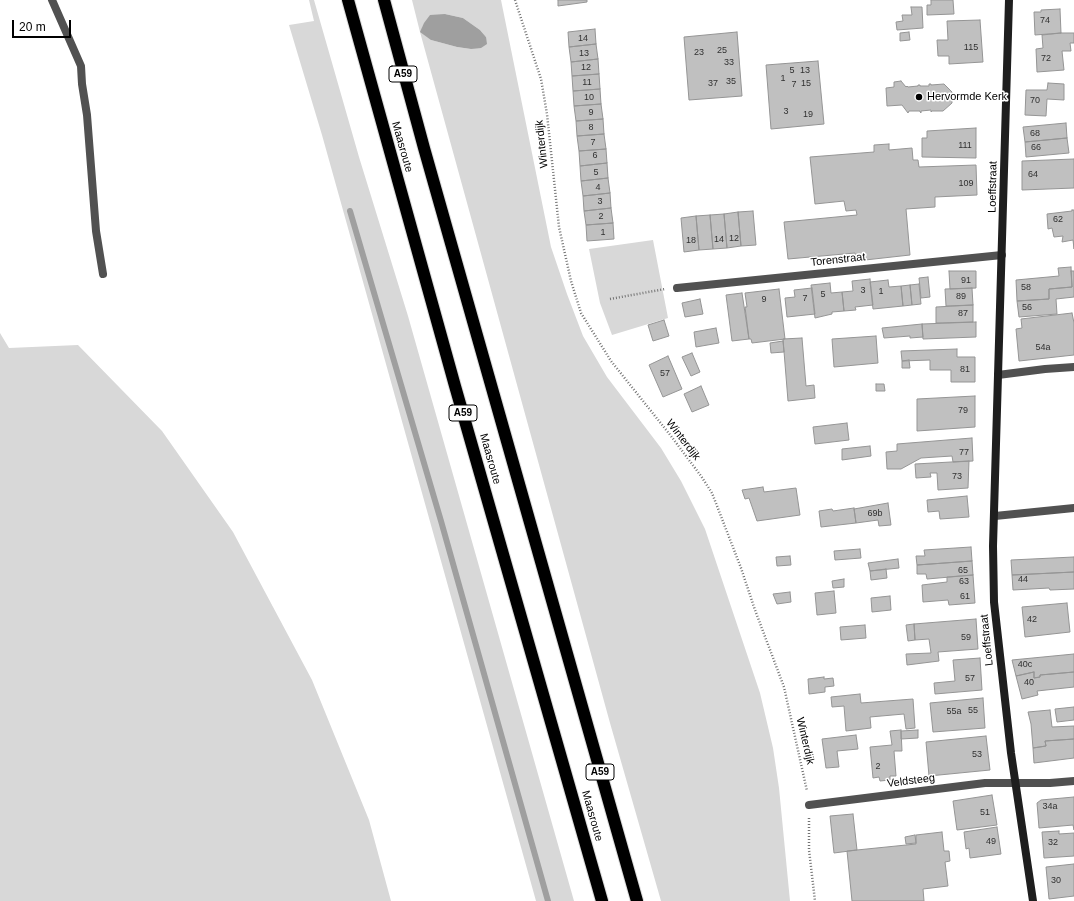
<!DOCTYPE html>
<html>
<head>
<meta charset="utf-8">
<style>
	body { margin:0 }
	#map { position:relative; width:1074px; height:901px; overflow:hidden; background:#fff; font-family:Helvetica,sans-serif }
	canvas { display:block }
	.scale { position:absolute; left:12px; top:20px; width:59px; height:18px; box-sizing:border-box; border:2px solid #000; border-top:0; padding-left:5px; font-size:12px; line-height:14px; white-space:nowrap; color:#000; -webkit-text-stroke:3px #fff; paint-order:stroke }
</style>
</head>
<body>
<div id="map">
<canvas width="1074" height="901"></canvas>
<div class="scale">20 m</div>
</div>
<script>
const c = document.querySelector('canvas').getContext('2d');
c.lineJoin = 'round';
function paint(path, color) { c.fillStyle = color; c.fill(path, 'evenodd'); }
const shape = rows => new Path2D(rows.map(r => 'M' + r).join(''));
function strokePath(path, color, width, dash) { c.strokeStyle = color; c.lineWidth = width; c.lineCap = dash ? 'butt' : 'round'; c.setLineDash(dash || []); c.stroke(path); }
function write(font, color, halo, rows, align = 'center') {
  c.font = font + ' Helvetica,sans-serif'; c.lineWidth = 3; c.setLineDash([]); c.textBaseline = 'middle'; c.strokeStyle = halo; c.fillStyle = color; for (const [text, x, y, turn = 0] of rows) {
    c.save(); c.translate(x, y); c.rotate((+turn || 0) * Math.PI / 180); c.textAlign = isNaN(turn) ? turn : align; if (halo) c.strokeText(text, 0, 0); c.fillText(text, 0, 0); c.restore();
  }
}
const green = shape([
	[309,0,314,0,359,157,408,316,574,901,536,901,322,135,289,25,314,21],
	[412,0,501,0,551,247,567,294,583,336,607,377,661,448,681,481,705,529,760,693,773,748,779,788,790,901,661,901,610,723,420,32],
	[445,14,463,18,480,30,486,37,471,49,457,47,431,40],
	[653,240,668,318,612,335,600,303,589,249],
	[0,333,9,348,78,345,162,431,233,532,312,680,369,820,391,901,0,901]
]);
const water = shape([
	[445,14,463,18,480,30,486,37,487,44,481,48,471,49,457,47,431,40,420,32,424,23,430,15]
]);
const stream = shape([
	[350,211,441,521,548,901]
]);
const building = shape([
	[558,0,587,0,587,2,558,6,558,0],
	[931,0,953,0,954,14,927,15,927,5,931,5,931,0],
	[911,7,922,7,923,28,897,30,896,22,903,21,902,15,912,15,911,7],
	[1060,9,1061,33,1035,35,1034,12,1041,12,1041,10,1060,9],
	[980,20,983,62,949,64,949,56,938,56,937,40,948,40,947,21,980,20],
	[595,29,596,44,569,47,568,32,595,29],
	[737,32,742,96,689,100,684,37,737,32],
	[909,32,910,40,900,41,900,33,909,32],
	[1061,33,1074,33,1074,43,1070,43,1071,51,1062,51,1064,70,1037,72,1036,49,1043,48,1042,35,1061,33],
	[596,44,598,59,571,62,569,47,596,44],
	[598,59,599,74,572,76,571,62,598,59],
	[818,61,824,124,771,129,766,65,818,61],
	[599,74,600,89,573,91,572,76,599,74],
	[901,81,906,87,907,86,908,87,918,86,918,85,920,85,920,86,929,86,929,84,931,84,931,85,944,84,952,92,952,103,943,111,932,111,931,112,931,110,921,111,921,113,920,112,920,111,909,111,908,113,902,105,887,106,886,88,894,87,894,82,901,81],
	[1048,83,1064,84,1064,100,1047,99,1046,116,1025,115,1026,90,1047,90,1048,83],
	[600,89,601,104,574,106,573,91,600,89],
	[601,104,603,119,576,121,574,106,601,104],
	[603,119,604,134,577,136,576,121,603,119],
	[1066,123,1067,138,1025,142,1023,127,1066,123],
	[976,128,976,158,922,157,922,138,927,138,927,131,976,128],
	[604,134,606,149,579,151,577,136,604,134],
	[1067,138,1069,153,1026,157,1025,142,1067,138],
	[889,144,889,150,912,148,913,160,918,160,919,167,976,165,977,195,935,197,935,207,906,209,910,255,856,261,855,253,788,259,784,222,857,215,856,210,846,211,844,201,815,204,810,157,874,152,874,145,889,144],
	[606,149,607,163,580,166,579,151,606,149],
	[1074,159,1074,188,1022,190,1022,161,1074,159],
	[607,163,608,178,581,181,580,166,607,163],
	[608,178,610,193,583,196,581,181,608,178],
	[610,193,611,208,584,211,583,196,610,193],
	[611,208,613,223,586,225,584,211,611,208],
	[1072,210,1074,210,1074,249,1073,240,1062,242,1063,236,1054,237,1052,228,1048,229,1047,214,1072,211,1072,210],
	[753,211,756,245,741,246,738,212,753,211],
	[738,212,741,246,727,248,724,214,738,212],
	[724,214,727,248,713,249,710,215,724,214],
	[710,215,713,249,699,250,696,216,710,215],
	[696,216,699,250,684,252,681,218,696,216],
	[613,223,614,239,587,241,586,225,613,223],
	[1071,267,1072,287,1049,289,1049,299,1017,301,1016,280,1059,276,1058,268,1071,267],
	[949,271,976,271,976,288,950,289,949,271],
	[1071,271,1074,271,1074,297,1056,299,1057,314,1019,317,1017,301,1049,299,1049,289,1072,287,1071,271],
	[928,277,930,297,921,298,919,278,928,277],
	[870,279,873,305,855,307,856,310,844,311,842,292,853,291,852,281,870,279],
	[888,280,889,287,901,286,903,306,873,309,870,282,888,280],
	[830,283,831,293,842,292,844,311,832,312,832,314,815,318,811,285,830,283],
	[919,284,921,304,912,305,910,285,919,284],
	[910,285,912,305,903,306,901,286,910,285],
	[812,288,815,314,787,317,785,298,795,297,794,290,812,288],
	[972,288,973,305,946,306,945,289,972,288],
	[779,289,785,339,752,343,751,339,749,339,745,307,747,307,745,293,779,289],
	[742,293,749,339,732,341,726,295,742,293],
	[700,299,703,314,685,317,682,303,700,299],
	[973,305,973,322,936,323,936,307,973,305],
	[1072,313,1074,323,1074,355,1019,361,1016,329,1022,328,1021,319,1072,313],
	[664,320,669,336,653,341,648,325,664,320],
	[976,322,976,337,923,339,922,324,976,322],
	[922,324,923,337,910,338,910,336,884,338,882,328,922,324],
	[716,328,719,343,696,347,694,332,716,328],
	[876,336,878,363,834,367,832,339,876,336],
	[802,338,806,386,814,385,815,398,788,401,783,339,802,338],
	[783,341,784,352,771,353,770,343,783,341],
	[957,349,957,357,975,357,975,382,951,382,951,370,930,370,930,360,902,361,901,351,957,349],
	[692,353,700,372,691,376,682,357,692,353],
	[668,356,682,389,663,397,649,365,668,356],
	[909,360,910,368,902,368,902,361,909,360],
	[876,384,884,384,885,391,876,391,876,384],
	[701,386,709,405,692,412,684,394,701,386],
	[975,396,975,427,917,431,917,399,975,396],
	[847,423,849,440,815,444,813,427,847,423],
	[972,438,973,461,953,462,952,456,921,458,901,469,887,469,886,452,897,451,897,444,972,438],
	[870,446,871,456,842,460,842,449,870,446],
	[969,461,968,488,938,490,937,473,930,473,931,477,916,478,915,464,969,461],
	[763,487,764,492,796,488,800,515,757,521,749,498,745,499,742,490,763,487],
	[967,496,969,517,940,519,939,511,928,512,927,500,967,496],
	[888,503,891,525,879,526,878,520,856,523,854,509,888,503],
	[854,508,856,523,821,527,819,511,832,509,833,511,854,508],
	[971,547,972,561,917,565,916,556,925,556,924,550,971,547],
	[860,549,861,558,835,560,834,551,860,549],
	[790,556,791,565,777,566,776,557,790,556],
	[1074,557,1074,572,1012,575,1011,560,1074,557],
	[898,559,899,568,870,571,868,563,898,559],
	[972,561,973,575,927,579,926,574,917,574,917,565,972,561],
	[886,569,887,578,871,580,870,571,886,569],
	[1074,572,1074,589,1050,590,1049,588,1013,590,1012,575,1074,572],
	[973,575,975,603,949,605,948,600,923,602,922,585,947,582,947,577,973,575],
	[844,579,844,587,833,588,832,581,844,579],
	[834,591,836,613,817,615,815,593,834,591],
	[790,592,791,602,777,604,773,594,790,592],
	[890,596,891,610,872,612,871,598,890,596],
	[1067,603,1070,632,1025,637,1022,607,1067,603],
	[976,619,978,649,938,652,939,661,907,665,906,654,931,653,929,639,915,640,914,624,976,619],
	[914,624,915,640,908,641,906,625,914,624],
	[865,625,866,638,841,640,840,627,865,625],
	[1074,654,1074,672,1040,675,1040,677,1034,678,1034,672,1016,676,1012,660,1074,654],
	[980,658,982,690,935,694,934,683,955,681,953,660,980,658],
	[1034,672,1034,678,1040,677,1040,675,1074,672,1074,687,1037,691,1038,695,1022,699,1016,676,1034,672],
	[824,677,824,679,833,678,834,686,825,687,825,692,809,694,808,679,824,677],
	[860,694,861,703,913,699,915,728,906,729,904,714,870,717,871,728,846,731,844,706,832,707,831,697,860,694],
	[983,698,985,728,933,732,930,703,983,698],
	[1074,707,1074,720,1057,722,1055,709,1074,707],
	[1050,710,1052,727,1074,726,1074,739,1045,741,1046,746,1033,748,1031,724,1028,712,1050,710],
	[901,730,902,751,894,751,896,776,890,776,890,780,880,781,879,777,873,778,870,747,892,745,890,731,901,730],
	[918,730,918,738,901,739,901,731,918,730],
	[856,735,858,749,837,751,839,767,826,768,822,739,856,735],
	[986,736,990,770,929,776,926,742,986,736],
	[1074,739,1074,758,1034,763,1033,748,1046,746,1045,741,1074,739],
	[992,795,997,825,957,830,953,801,992,795],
	[1074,797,1074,830,1073,825,1039,828,1037,803,1041,800,1074,797],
	[853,814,857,850,834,853,830,816,853,814],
	[997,827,1001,854,970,858,969,848,966,849,964,832,997,827],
	[1059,831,1059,834,1074,833,1074,856,1044,858,1042,832,1059,831],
	[942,832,944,851,949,851,950,861,945,862,948,886,923,889,924,901,852,901,847,851,916,844,916,835,942,832],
	[915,835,916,843,906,844,905,837,915,835],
	[1074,864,1074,896,1049,899,1046,867,1074,864]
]);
const path = shape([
	[515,0,541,79,547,114,559,227,571,281,581,313,611,361,671,436,701,476,712,493,741,568,755,610,784,687,807,791],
	[610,299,665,289],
	[809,818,809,850,815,901]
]);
const service = shape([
	[52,0,81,66,82,84,87,115,96,231,103,274]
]);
const minor = shape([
	[677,288,1002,255],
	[998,375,1045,369,1074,367],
	[995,516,1074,508],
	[809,805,985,783,1015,783]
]);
const tertiary = shape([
	[1015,783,1050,783,1074,781]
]);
const secondary = shape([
	[1009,0,993,546,994,602,1011,753,1033,901]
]);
const motorway = shape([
	[348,0,455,386,602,901],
	[384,0,424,148,637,901]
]);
const markers = [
	[919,97,4,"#000"]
];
const numberNames = [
	["74",1045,21],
	["14",583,39],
	["115",971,48],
	["25",722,51],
	["23",699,53],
	["13",584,54],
	["72",1046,59],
	["33",729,63],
	["12",586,68],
	["5",792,71],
	["13",805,71],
	["1",783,79],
	["35",731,82],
	["11",587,83],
	["37",713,84],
	["15",806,84],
	["7",794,85],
	["10",589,98],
	["70",1035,101],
	["3",786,112],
	["9",591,113],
	["19",808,115],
	["8",591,128],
	["68",1035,134],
	["7",593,143],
	["111",965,146],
	["66",1036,148],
	["6",595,156],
	["5",596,173],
	["64",1033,175],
	["109",966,184],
	["4",598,188],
	["3",600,202],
	["2",601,217],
	["62",1058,220],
	["1",603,233],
	["12",734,239],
	["14",719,240],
	["18",691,241],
	["91",966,281],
	["58",1026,288],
	["3",863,291],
	["1",881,292],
	["5",823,295],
	["89",961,297],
	["7",805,299],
	["9",764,300],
	["56",1027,308],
	["87",963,314],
	["54a",1043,348],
	["81",965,370],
	["57",665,374],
	["79",963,411],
	["77",964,453],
	["73",957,477],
	["69b",875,514],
	["65",963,571],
	["44",1023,580],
	["63",964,582],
	["61",965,597],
	["42",1032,620],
	["59",966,638],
	["40c",1025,665],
	["57",970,679],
	["40",1029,683],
	["55",973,711],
	["55a",954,712],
	["53",977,755],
	["2",878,767],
	["34a",1050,807],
	["51",985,813],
	["49",991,842],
	["32",1053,843],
	["30",1056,881]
];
const shields = [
	[403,74,28],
	[463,413,28],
	[600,772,28]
];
const shieldNames = [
	["A59",403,74],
	["A59",463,413],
	["A59",600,772]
];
const poiNames = [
	["Hervormde Kerk",927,97]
];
const streetNames = [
	["Winterdijk",542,144,-96],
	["Maasroute",402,147,74],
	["Loeffstraat",993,187,-89],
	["Torenstraat",838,260,-6],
	["Winterdijk",683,440,52],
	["Maasroute",490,459,74],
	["Loeffstraat",987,640,-96],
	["Winterdijk",805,741,77],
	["Veldsteeg",911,781,-7],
	["Maasroute",592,816,74]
];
paint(green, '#d8d8d8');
paint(water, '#9f9f9f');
strokePath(stream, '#9f9f9f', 6);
paint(building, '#c0c0c0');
strokePath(building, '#959595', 1);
strokePath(motorway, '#dbdbdb', 14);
strokePath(path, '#737373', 2.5, [1, 2]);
strokePath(service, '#515151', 8);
strokePath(minor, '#515151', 8);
strokePath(tertiary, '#515151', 8);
strokePath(secondary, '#1e1e1e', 8);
strokePath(motorway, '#000', 12);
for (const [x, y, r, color] of markers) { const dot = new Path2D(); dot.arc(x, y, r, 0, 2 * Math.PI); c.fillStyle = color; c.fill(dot); strokePath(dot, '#fff', 1.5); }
write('9px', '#303030', null, numberNames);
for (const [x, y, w] of shields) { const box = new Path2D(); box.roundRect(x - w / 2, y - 8, w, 16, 3); c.fillStyle = '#fff'; c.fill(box); strokePath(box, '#000', 1); }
write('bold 10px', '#000', null, shieldNames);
write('11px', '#000', '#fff', poiNames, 'left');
write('11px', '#000', '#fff', streetNames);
</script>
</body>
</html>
